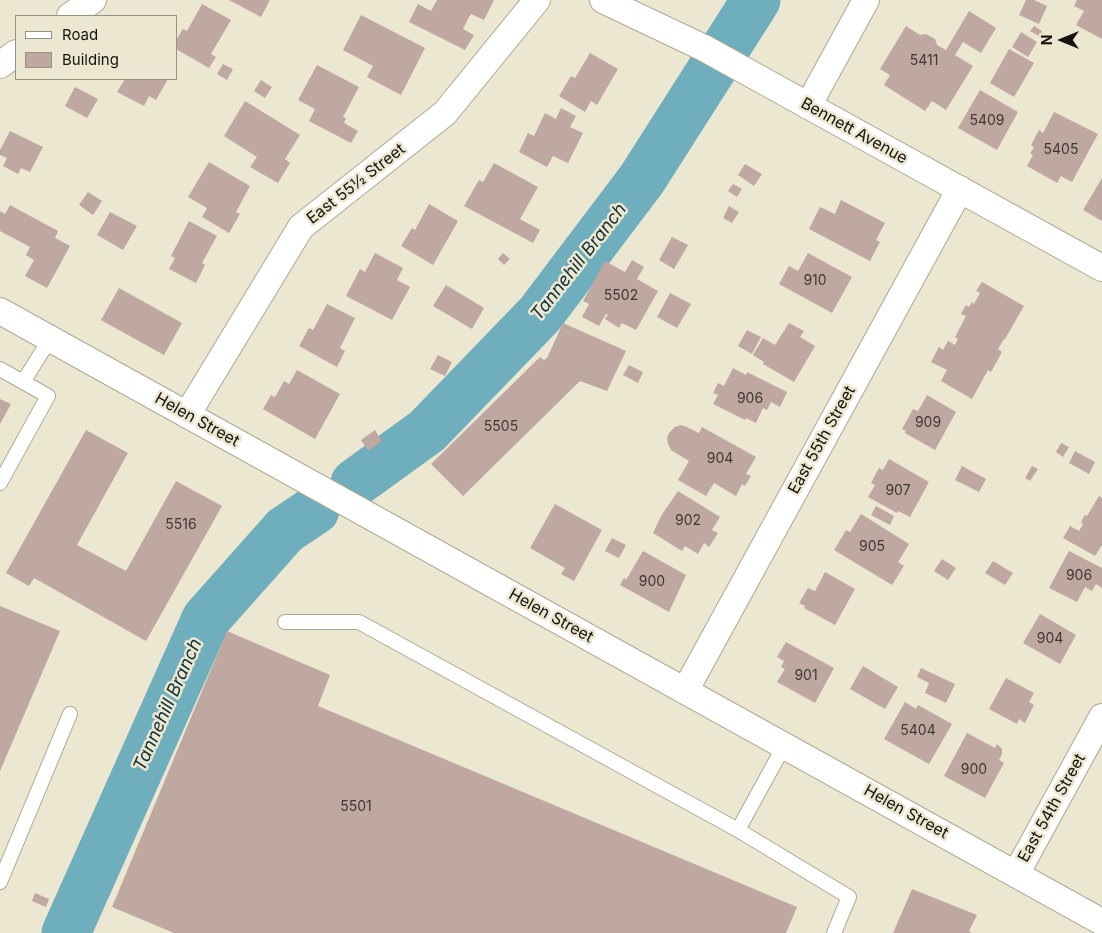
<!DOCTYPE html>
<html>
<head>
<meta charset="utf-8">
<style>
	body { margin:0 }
	#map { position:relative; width:1102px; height:933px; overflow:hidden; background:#ece7d1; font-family:Inter,sans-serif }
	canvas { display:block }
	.legend { position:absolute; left:15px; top:15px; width:162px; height:65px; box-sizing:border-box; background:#ece7d1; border:1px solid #969282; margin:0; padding:6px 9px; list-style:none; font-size:15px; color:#15130c }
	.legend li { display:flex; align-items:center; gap:10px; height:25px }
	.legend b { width:25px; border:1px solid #969282 }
	.north { position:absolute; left:1037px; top:15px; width:50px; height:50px; -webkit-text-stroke:4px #ece7d1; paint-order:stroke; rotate:270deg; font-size:14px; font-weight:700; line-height:20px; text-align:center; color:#15130c }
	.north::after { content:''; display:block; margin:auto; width:18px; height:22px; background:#15130c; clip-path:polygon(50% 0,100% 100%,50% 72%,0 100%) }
</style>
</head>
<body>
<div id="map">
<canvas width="1102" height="933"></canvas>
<ul class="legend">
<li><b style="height:6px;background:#fff"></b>Road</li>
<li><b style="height:14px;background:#bfa8a1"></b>Building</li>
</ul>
<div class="north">N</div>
</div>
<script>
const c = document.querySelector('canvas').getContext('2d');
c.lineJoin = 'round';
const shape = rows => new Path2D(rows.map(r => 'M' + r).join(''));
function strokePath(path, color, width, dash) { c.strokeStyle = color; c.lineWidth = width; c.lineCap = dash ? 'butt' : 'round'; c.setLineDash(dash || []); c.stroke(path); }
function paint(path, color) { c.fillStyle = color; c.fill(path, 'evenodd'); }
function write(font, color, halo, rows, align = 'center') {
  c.font = font + ' Inter,sans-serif'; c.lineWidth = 5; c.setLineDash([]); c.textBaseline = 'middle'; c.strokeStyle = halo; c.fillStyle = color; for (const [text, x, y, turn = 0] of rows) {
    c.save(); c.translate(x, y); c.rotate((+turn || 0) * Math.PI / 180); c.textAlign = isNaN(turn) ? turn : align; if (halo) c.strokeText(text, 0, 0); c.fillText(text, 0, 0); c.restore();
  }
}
const river = shape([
	[355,483,427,431,540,314,642,179,756,0],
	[66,933,206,619,285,530,315,510]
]);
const building = shape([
	[229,0,270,0,261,17],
	[437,0,494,0,484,20,471,14,469,17,463,29,474,35,465,50,409,22,418,4,431,11],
	[1026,0,1034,0,1047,6,1039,24,1019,15],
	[1077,0,1102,0,1102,39,1076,25,1084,11,1074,6],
	[202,4,231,20,211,54,216,57,209,68,176,49,176,40,183,29,187,31],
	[969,11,996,28,981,53,963,42,955,55,973,66,946,110,932,101,925,111,884,85,890,75,880,69,906,26,920,35,926,34,935,39,937,45,946,50],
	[361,15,425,48,401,95,367,77,373,66,343,50],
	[1034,26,1042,31,1039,36,1030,31],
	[1021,32,1037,42,1028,57,1012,47],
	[1009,49,1034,63,1014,97,990,83],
	[590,53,618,69,597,105,591,101,585,112,559,96,571,76,575,78],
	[223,64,233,69,227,80,217,74],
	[317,65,359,87,343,117,346,118,344,123,358,131,351,143,309,121,315,109,298,100],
	[125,79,168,79,156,100,149,96,144,106,117,92],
	[261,80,272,87,265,98,254,91],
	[75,87,98,99,87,118,65,106],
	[980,90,1018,112,997,150,958,128],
	[245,101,300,135,285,159,290,163,278,183,250,167,257,157,224,136],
	[561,108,576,116,570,127,583,133,568,163,553,156,547,167,519,152,528,133,534,136,545,113,556,119],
	[1054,112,1098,134,1072,182,1061,176,1057,183,1027,166,1033,155,1030,154,1034,147,1031,145,1039,130,1043,133],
	[10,131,43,147,30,172,21,168,18,174,3,166,7,158,0,155,0,150],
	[209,162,250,186,236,212,240,214,229,233,202,217,207,208,188,197],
	[494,163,538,187,520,219,540,230,533,243,464,206,479,180,483,182],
	[745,164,762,174,754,186,738,175],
	[1102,178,1102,221,1083,210],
	[733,184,742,189,737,197,728,191],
	[88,192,102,201,93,215,79,205],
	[841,200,885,223,876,240,880,242,870,261,809,229,820,207,835,214],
	[429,204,458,221,433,265,401,246,412,228,415,230],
	[10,205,58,231,55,238,70,246,47,288,25,276,34,260,26,255,30,247,0,231,0,211,5,214],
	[729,206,739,212,732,223,723,218],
	[110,212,137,226,123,250,97,235],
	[189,221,217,236,202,263,205,265,196,283,169,269,175,258,171,256],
	[672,237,688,245,674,269,659,260],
	[375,253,403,268,397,280,410,287,392,320,346,296,360,269,365,272],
	[503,253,510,259,504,265,498,259],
	[808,253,852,277,832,313,779,284,789,266,798,271],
	[632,260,644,267,637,279,658,291,636,330,622,323,619,328,605,319,608,315,606,314,599,326,582,317,589,304,583,301,605,261,625,272],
	[982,282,1024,306,1005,339,1004,339,998,349,1002,352,991,372,988,370,972,399,941,381,947,370,931,362,939,347,943,350,948,341,955,345,958,339,955,337,966,316,961,314,966,305,969,307,972,302,974,304,980,293,976,291],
	[446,285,484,308,472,329,433,306],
	[119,288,182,323,164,355,101,320],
	[670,293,691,304,677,328,657,317],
	[327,304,355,318,340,348,345,351,337,367,299,346,309,328,313,330],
	[563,323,626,351,607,391,580,381,463,496,431,464,540,357,544,360,547,358],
	[789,323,804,331,800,337,815,346,794,382,763,364,764,362,753,355,763,338,775,345],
	[747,330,761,337,752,354,738,346],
	[438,355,452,362,445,376,430,369],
	[629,365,643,372,638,383,623,375],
	[733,368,746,375,747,372,787,392,780,407,771,402,767,410,763,408,756,423,746,418,745,420,713,404,718,395,713,393,718,383,724,386],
	[297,370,340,394,315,439,263,409,271,395,275,397,284,381,289,384],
	[927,395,956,412,935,450,905,433,906,431,902,429,913,409,918,411],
	[0,399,11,404,0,424],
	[681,425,687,427,699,433,702,427,756,457,746,474,751,476,745,486,742,484,736,496,714,483,706,496,678,480,689,461,671,450,668,444,667,437,670,432,675,427],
	[86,430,128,453,77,545,126,571,176,481,222,506,146,641,34,578,29,586,6,573],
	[375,430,382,441,368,451,361,440],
	[1061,443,1069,447,1063,457,1056,452],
	[1075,451,1095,462,1089,474,1069,463],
	[889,459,929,482,910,517,898,511,897,513,868,497,875,485,871,483,874,477,879,468,883,470],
	[962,466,986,479,979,492,955,480],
	[1032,466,1038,469,1030,481,1025,478],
	[678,491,720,517,712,530,718,533,709,547,704,543,698,554,685,546,682,551,653,533,661,516],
	[1099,496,1102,498,1102,545,1095,556,1063,538,1070,526,1079,531,1083,524,1081,522,1085,515,1087,516],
	[555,504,602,530,574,581,561,574,565,568,530,548],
	[876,506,894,516,890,525,871,515],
	[861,514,909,544,898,562,904,566,892,585,834,550,845,532,846,530,850,532],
	[612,538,626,545,619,558,605,551],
	[643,551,686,575,669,612,620,585,624,578,626,580],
	[1069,551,1102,568,1102,588,1096,584,1092,591,1085,587,1077,602,1049,588],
	[942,559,956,568,948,580,934,571],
	[993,561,1013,573,1005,585,985,573],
	[825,572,855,589,835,625,804,608,805,606,799,603,808,588,815,591],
	[0,606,60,631,0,771],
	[1040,614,1076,635,1060,664,1023,643],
	[227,631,330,675,318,706,797,907,786,933,174,933,112,907],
	[786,642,834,668,815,703,777,682,785,669,781,667,784,661,777,657],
	[863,666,898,687,885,709,850,689],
	[921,668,955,684,946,703,925,693,929,683,917,677],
	[1006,678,1034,693,1029,702,1034,705,1025,723,1019,719,1017,724,989,709],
	[905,702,916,709,918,705,952,724,929,764,884,739],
	[967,733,995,748,997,744,1002,749,1002,754,999,760,1004,763,985,798,944,776],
	[912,889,977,915,969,931,972,933,893,933],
	[35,893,49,899,46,907,32,901]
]);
const service = shape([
	[0,369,48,396,0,483],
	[23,382,50,339],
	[285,622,359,622,738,830,784,746],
	[738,830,849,897,834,933],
	[0,882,70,714]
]);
const minor = shape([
	[603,0,704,48,1102,268],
	[70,16,93,0],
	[0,65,16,53],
	[808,106,866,0],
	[0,311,1102,922],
	[187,415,301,227,445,113,537,0],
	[685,691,960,189],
	[1016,874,1102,717]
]);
const numberNames = [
	["5411",924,61],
	["5409",987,121],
	["5405",1061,150],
	["910",815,281],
	["5502",621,296],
	["906",750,399],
	["909",928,423],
	["5505",501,427],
	["904",720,459],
	["907",898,491],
	["902",688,521],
	["5516",181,525],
	["905",872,547],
	["906",1079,576],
	["900",652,582],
	["904",1050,639],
	["901",806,676],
	["5404",918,731],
	["900",974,770],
	["5501",356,807]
];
const streetNames = [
	["Bennett Avenue",854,131,29],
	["East 55½ Street",356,184,-38],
	["Helen Street",197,420,29],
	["East 55th Street",822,440,-61],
	["Helen Street",551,616,29],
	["East 54th Street",1052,808,-61],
	["Helen Street",906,812,29]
];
const waterNames = [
	["Tannehill Branch",579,262,-52],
	["Tannehill Branch",168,705,-66]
];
strokePath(river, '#6faebc', 49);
paint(building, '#bfa8a1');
strokePath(service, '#ada894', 16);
strokePath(minor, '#ada894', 28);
strokePath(service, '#fff', 14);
strokePath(minor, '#fff', 26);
write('14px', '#403831', null, numberNames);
write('16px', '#15130c', '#ece7d1', streetNames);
write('italic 18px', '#0f2f36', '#ece7d1', waterNames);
</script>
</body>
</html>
